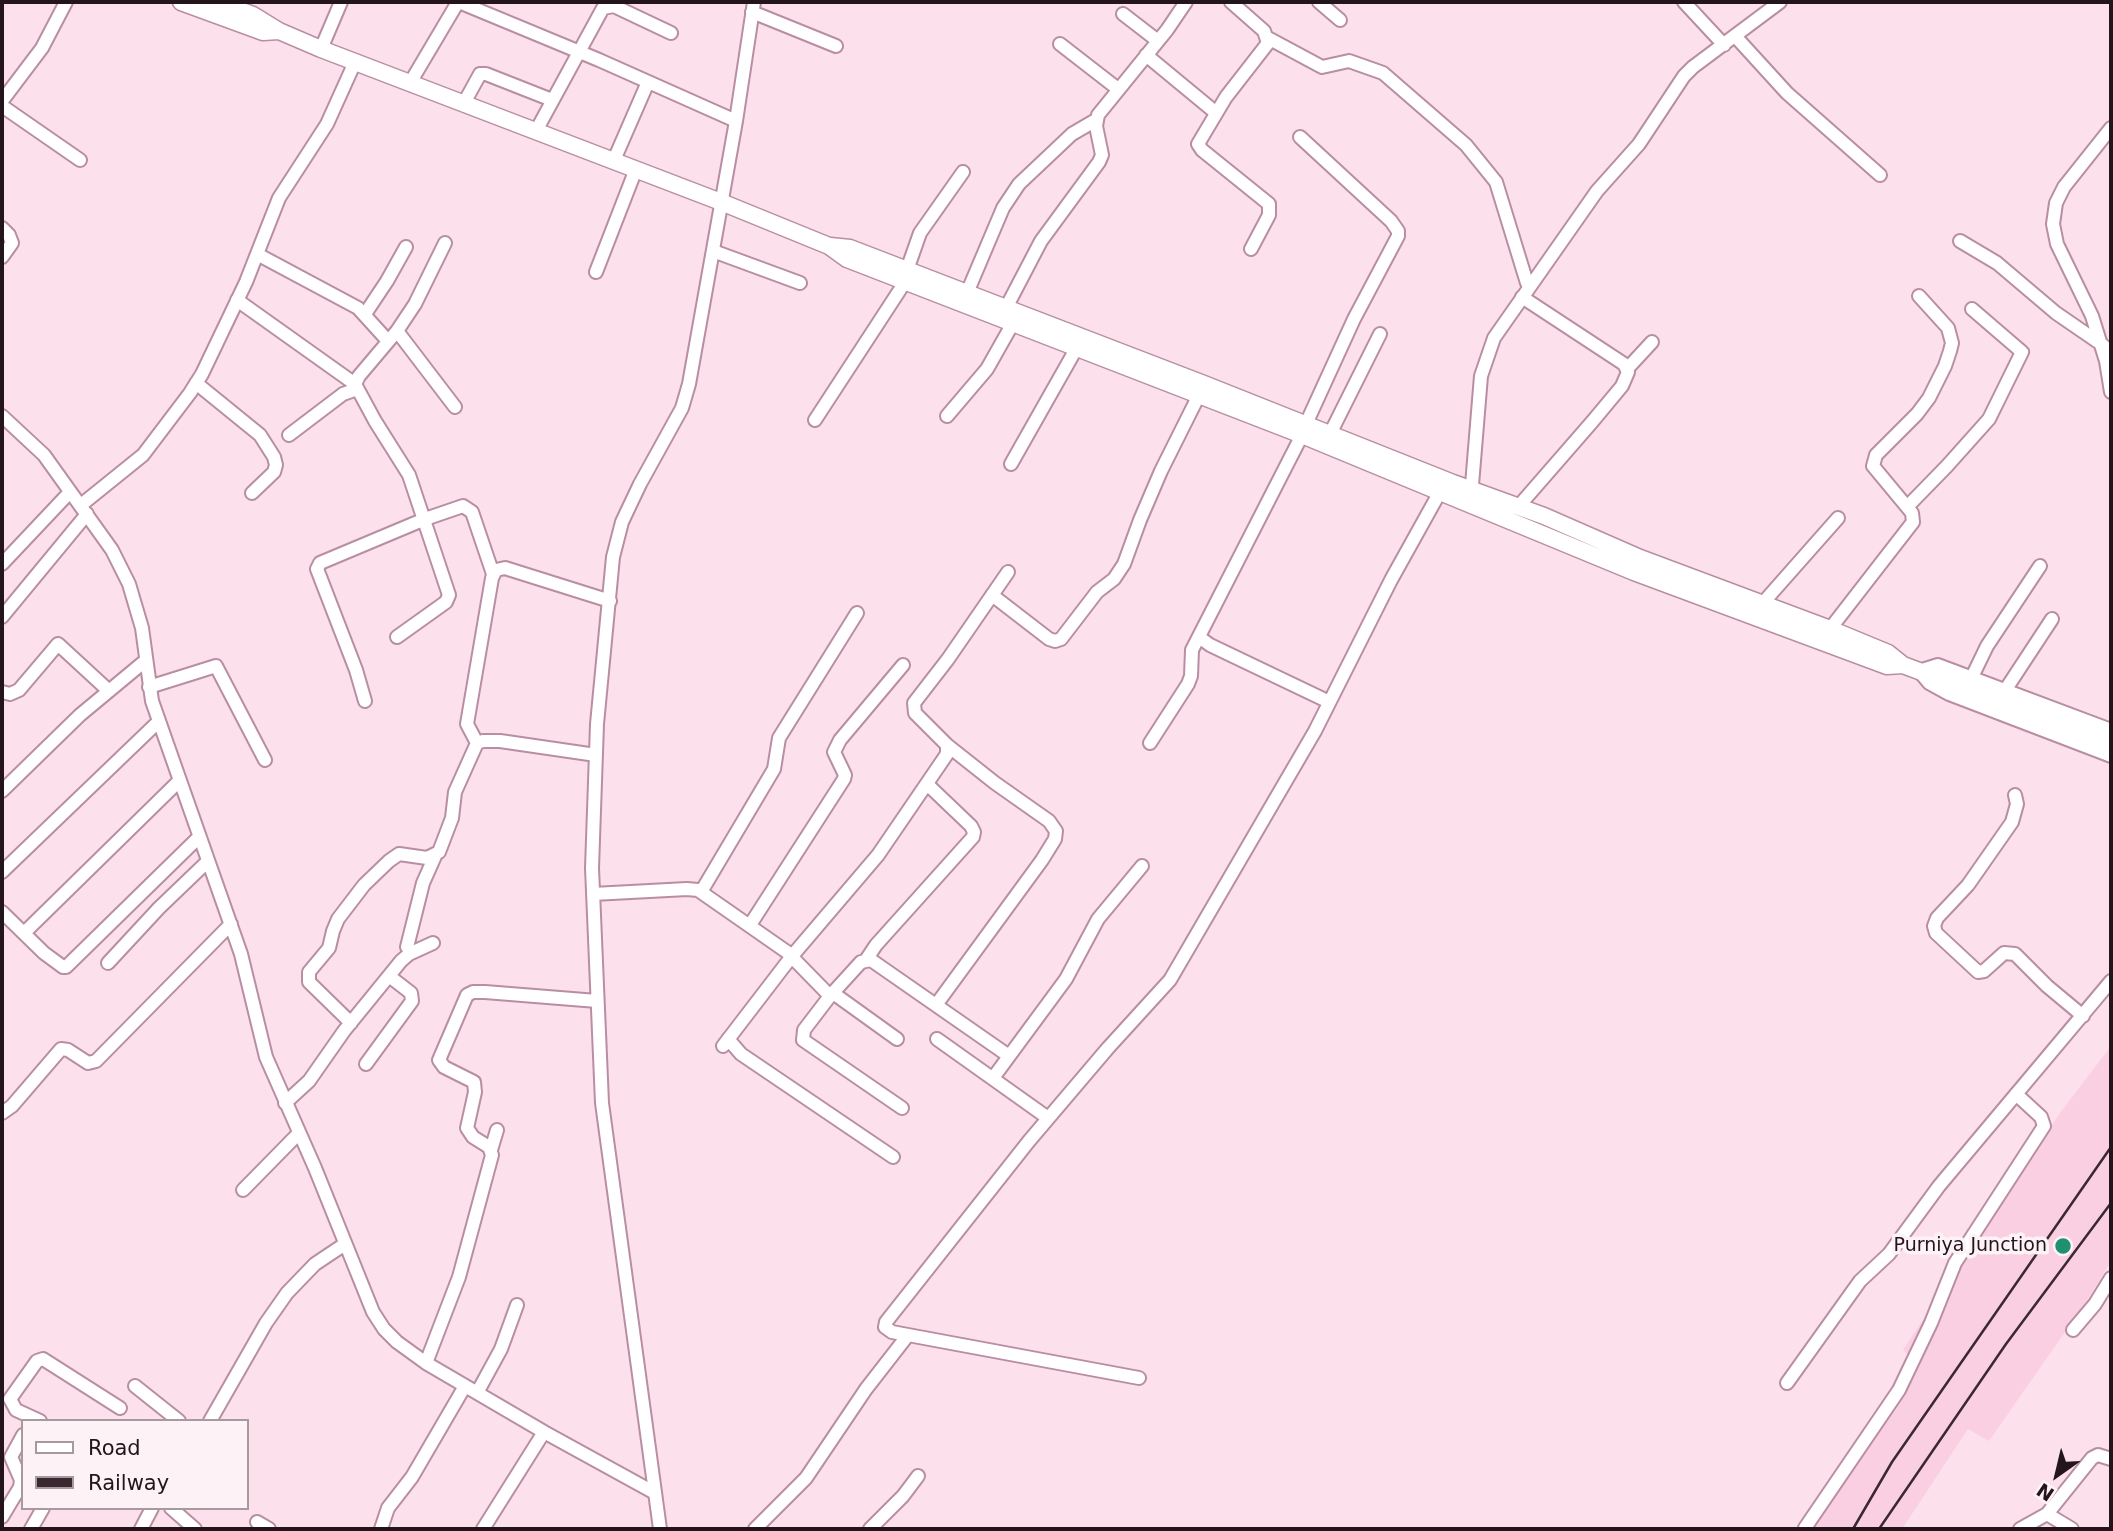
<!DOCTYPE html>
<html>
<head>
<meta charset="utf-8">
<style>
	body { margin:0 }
	#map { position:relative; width:2113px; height:1531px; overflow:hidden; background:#fce0ec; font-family:"DejaVu Sans",sans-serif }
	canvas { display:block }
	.frame { position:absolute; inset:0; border:4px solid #24141b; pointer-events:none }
	.legend { position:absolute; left:21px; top:1419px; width:228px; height:91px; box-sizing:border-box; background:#fdf3f7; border:2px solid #a69a9f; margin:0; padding:9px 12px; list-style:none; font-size:21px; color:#24141b }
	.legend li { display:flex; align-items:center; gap:14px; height:35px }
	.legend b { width:35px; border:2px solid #a69a9f }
	.north { position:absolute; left:2022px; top:1440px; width:70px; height:70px; -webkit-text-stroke:5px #fdf3f7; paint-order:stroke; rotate:214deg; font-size:19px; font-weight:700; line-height:28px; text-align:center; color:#24141b }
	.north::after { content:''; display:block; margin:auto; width:24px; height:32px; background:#24141b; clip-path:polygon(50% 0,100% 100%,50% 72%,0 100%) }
</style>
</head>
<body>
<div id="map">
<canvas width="2113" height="1531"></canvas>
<div class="frame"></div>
<ul class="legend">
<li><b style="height:9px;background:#fff"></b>Road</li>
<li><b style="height:9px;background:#3a2930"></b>Railway</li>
</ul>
<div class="north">N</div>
</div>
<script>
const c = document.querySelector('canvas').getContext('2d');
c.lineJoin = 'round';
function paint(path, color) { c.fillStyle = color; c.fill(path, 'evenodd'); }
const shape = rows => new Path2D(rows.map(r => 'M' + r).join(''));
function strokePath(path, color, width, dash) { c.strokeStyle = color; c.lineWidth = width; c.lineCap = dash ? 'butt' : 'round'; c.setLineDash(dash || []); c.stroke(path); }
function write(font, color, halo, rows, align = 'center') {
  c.font = font + ' "DejaVu Sans",sans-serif'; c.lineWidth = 7; c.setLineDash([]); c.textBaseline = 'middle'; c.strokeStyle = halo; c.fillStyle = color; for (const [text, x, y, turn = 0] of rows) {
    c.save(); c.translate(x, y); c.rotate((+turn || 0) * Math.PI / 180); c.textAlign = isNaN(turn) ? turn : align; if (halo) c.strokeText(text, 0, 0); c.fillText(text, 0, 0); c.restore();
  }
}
const built = shape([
	[2111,1046,2111,1261,2088,1299,1989,1441,1968,1429,1902,1529,1810,1529,1920,1366,1903,1350,2060,1113]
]);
const minor = shape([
	[459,2,599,60,736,121],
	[1231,2,1264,31,1268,43,1226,97,1198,144,1202,150,1269,204,1269,215,1251,249],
	[1319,2,1340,20],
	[1684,2,1724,45],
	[752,12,836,46],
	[1123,14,1158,41],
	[1735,36,1787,93,1880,175],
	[1268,38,1322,67,1349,61,1383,73,1466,145,1496,182,1527,283],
	[1060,44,1118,89],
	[321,49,341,2],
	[1146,55,1215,112],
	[410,83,458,2],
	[2,101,42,48,66,2],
	[464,103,480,74,486,74,552,100],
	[2,106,80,160],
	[2111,128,2064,187,2056,203,2053,224,2057,244,2092,316,2106,361,2111,392],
	[536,131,603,8,614,6,671,33],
	[1300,137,1391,221,1398,231,1398,236,1354,319,1306,424],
	[614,160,648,82],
	[2,228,9,235,12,243,2,257],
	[1960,241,1997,263,2056,313,2104,346],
	[713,251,800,283],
	[257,254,358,308,388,341],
	[907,270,920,233,963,172],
	[596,272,636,169],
	[967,293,1003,208,1019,184,1072,134,1096,120],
	[237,300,355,384],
	[1006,308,1041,241,1099,162,1102,155,1096,126,1098,115,1167,30,1186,2],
	[365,314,387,281,406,247],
	[397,331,455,407],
	[1627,369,1652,342],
	[196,383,260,435,274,457,276,465,274,472,252,493],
	[2,416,44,455,112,550,129,584,142,628,152,701,241,954,266,1057,315,1168,373,1312,384,1329,397,1342,426,1363,544,1432,655,1493],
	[947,416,987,369,1013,323],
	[815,420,905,282],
	[1330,434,1380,334],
	[289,435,343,394,357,389],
	[1011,464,1080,342],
	[1471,497,1481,376,1494,338,1597,191,1639,144,1684,76,1693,67,1780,2],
	[81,505,143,455,190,393,202,374,246,282,279,198,327,124,355,62],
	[1518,507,1592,422,1622,386,1628,372,1624,364,1522,297],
	[1907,507,1947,466,1989,419,2022,352,1972,309],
	[2,564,70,492],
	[992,595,1049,639,1055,641,1061,639,1097,592,1114,579,1124,564,1140,520,1161,471,1199,395],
	[1762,604,1838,518],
	[2,617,87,514],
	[1830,629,1913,522,1912,513,1873,466,1876,455,1917,414,1929,398,1945,366,1950,351,1952,343,1948,328,1919,296],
	[397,637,446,602,449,595,409,475,375,421,355,384,359,376,397,331,415,304,445,243],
	[1199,637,1210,645,1323,699],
	[1972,677,1987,646,2040,566],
	[149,687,216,666,265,760],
	[2006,689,2052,619],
	[2,692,10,694,19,690,58,644,109,691],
	[365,701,356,670,317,569,320,563,425,519,463,506,472,512,493,574],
	[2111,730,1938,665,1919,671,1929,683,1949,694,2111,756],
	[477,743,467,724,492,578,496,570,505,568,610,601],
	[1150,743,1188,684,1191,676,1192,650,1302,435],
	[2,791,80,715,145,661],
	[2015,795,2017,804,2012,822,1968,885,1937,918,1934,926,1936,933,1978,972,1984,971,2004,953,2015,954,2047,986,2083,1016],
	[2,872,158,722],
	[701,892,774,769,779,738,857,613],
	[593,894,687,889,698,890,787,952,830,996,861,962,871,960,1009,1056],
	[2,912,44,953,63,967,66,967,199,837],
	[750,925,844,779,845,775,834,752,840,740,903,665],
	[24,933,179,781],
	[407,947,423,883,435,856],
	[866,960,876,945,973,837,974,832,971,826,927,784],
	[108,963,159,908,208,861],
	[833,993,897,1039],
	[830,996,804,1030,803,1040,902,1108],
	[936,1005,1042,860,1055,839,1056,831,1049,821,995,783,947,745],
	[351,1023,309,982,309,972,329,948,333,931,338,919,364,885,389,861,399,854,427,858,439,852,452,818,455,792,477,743,483,741,500,741,596,755],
	[728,1039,741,1054,893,1157],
	[937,1039,1048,1118],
	[723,1046,792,956,878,855,947,754,947,745,915,713,914,703,948,659,1008,572],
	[366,1064,412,1001,411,993,389,976],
	[993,1078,1066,979,1098,919,1142,866],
	[285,1103,309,1081,344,1031,401,961,409,954,433,943],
	[2,1113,12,1106,61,1049,68,1050,88,1063,96,1061,231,924],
	[491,1150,497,1130],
	[243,1190,299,1133],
	[2073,1330,2095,1304,2111,1278],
	[426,1363,459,1277,492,1155,489,1147,473,1137,467,1128,475,1092,474,1082,444,1067,439,1060,467,995,473,992,485,992,597,1001],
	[1139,1378,892,1332,885,1327,886,1322,1029,1141,1108,1048,1170,980,1315,731,1391,580,1441,490],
	[1787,1383,1860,1281,1889,1254,1939,1186,2111,981],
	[135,1386,179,1421],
	[477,1393,501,1349,517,1305],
	[40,1421,16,1410,10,1399,37,1361,43,1359,120,1408],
	[210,1421,266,1323,287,1293,315,1264,345,1244],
	[171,1508,195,1529],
	[2047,1514,2072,1529],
	[2,1517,20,1487,21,1480,11,1457,23,1435],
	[257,1522,269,1529],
	[1805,1528,1899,1390,1931,1323,1955,1263,2044,1126,2041,1117,2016,1094],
	[31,1529,43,1508],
	[141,1529,152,1508],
	[381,1529,388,1508,412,1477,465,1386],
	[483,1529,544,1432],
	[660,1529,602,1103,592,868,597,724,613,557,622,522,640,484,682,408,689,384,736,121,754,2],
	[755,1529,806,1478,866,1389,908,1335],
	[870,1529,903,1496,918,1476],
	[2020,1529,2047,1514,2092,1458,2098,1455,2111,1459]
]);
const major = shape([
	[181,2,263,32,279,31],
	[217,2,253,15,279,31,321,49,721,202,829,246,847,259,1302,435,1634,572,1887,666,1903,665],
	[830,246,850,248,1204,384,1453,483,1544,516,1640,558,1830,629,1888,653,1903,665,2111,743]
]);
const rail = shape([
	[1853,1529,1892,1462,2111,1147],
	[1879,1529,2006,1344,2111,1203]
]);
const markers = [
	[2063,1246,9,"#1f9072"]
];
const poiNames = [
	["Purniya Junction",2047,1246]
];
paint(built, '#fbcfe2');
strokePath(minor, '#b98ea2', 16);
strokePath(major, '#b98ea2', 19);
strokePath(minor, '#fff', 12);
strokePath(major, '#fff', 16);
strokePath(rail, '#3a2930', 2.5);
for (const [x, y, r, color] of markers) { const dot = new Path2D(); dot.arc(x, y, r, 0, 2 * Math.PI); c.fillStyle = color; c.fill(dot); strokePath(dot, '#fdf3f7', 2.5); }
write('19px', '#24141b', '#fdf3f7', poiNames, 'right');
</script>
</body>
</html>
